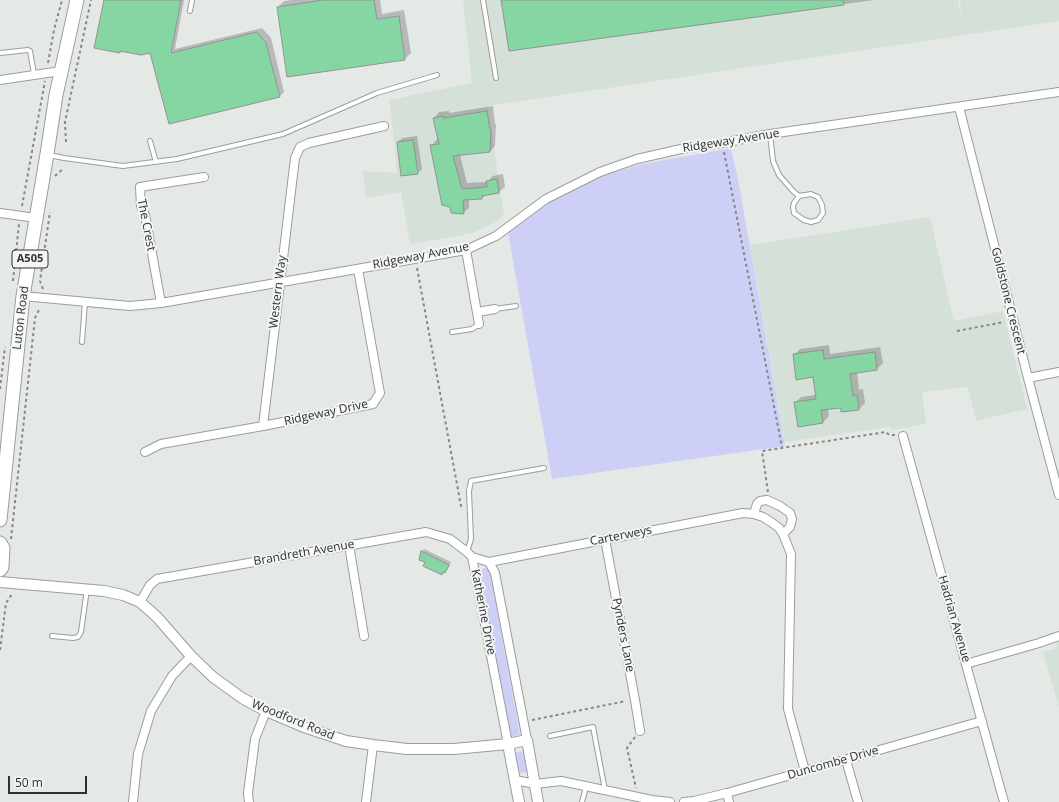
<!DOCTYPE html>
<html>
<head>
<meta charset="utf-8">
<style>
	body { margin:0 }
	#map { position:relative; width:1059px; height:802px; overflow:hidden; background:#e5e9e6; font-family:"Open Sans",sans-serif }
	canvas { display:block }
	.scale { position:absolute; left:8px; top:776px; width:79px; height:18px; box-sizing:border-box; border:2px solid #2f302f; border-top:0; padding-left:5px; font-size:12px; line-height:14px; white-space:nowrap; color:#2f302f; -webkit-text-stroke:3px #f3f6f4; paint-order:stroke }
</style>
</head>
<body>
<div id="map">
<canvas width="1059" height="802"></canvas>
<div class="scale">50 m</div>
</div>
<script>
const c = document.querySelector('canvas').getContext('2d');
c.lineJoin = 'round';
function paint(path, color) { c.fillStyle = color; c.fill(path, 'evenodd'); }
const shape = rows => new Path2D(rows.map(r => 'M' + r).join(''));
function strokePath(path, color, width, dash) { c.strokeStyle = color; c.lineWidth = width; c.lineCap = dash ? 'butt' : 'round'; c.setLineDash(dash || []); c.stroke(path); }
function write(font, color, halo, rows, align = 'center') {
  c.font = font + ' "Open Sans",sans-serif'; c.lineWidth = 4; c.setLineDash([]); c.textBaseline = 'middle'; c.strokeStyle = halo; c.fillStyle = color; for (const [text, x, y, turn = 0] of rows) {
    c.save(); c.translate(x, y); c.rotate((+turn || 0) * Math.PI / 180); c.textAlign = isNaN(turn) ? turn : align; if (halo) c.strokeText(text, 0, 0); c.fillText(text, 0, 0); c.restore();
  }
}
const built = shape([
	[463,0,958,0,962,21,960,0,1059,0,1059,21,488,106,504,215,496,222,486,227,472,233,459,236,410,244,401,192,366,198,363,171,397,173,392,121,389,100,472,83],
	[930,217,954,321,1003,311,1027,409,976,421,968,387,922,392,926,424,892,430,890,427,785,442,750,245],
	[1059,640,1059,707,1043,652,1057,648,1055,642]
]);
const green = shape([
	[731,148,738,179,785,446,552,479,508,233,550,202,596,178,638,165],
	[489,567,520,735,511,737,480,569],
	[523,751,527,772,518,773,514,753]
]);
const shadow = shape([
	[105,0,184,0,175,49,262,28,271,38,284,92,279,97,150,52,121,50,119,52],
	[292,0,380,0,382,14,404,10,411,53,405,59,278,7,284,1],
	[502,0,874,0,510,50],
	[493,106,495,124,496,124,495,146,490,151,460,155,467,183,487,182,493,176,503,174,505,187,499,192,486,195,482,198,469,199,469,208,463,213,432,145,437,139,439,139,434,118,439,112,449,111,449,113],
	[417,136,422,169,418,173,398,142,402,138],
	[829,345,830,354,880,347,883,363,877,369,857,372,859,390,863,389,865,403,859,409,842,407,828,409,829,416,823,422,795,403,801,397,816,395,814,376,794,355,800,349],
	[424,549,451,562,448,569,442,573,426,561,422,551]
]);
const building = shape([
	[104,0,181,0,171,53,257,32,266,43,280,97,169,124,150,53,141,55,120,51,120,53,94,48,104,0],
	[323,0,374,0,377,19,399,16,405,60,287,77,277,7,323,0],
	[501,0,843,0,844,5,509,51,501,0],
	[487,111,490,129,491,129,490,152,453,156,462,189,487,187,486,181,497,179,499,193,482,196,482,199,463,200,464,214,451,213,450,207,442,205,430,145,439,144,433,118,443,116,443,118,487,111],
	[413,140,418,174,401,176,397,142,413,140],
	[823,350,824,359,875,352,877,370,850,374,853,396,857,395,859,410,841,412,841,408,821,410,823,423,798,427,794,402,816,399,813,377,796,380,793,354,823,350],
	[421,551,449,565,445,573,443,572,442,575,423,566,425,562,419,560,421,551]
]);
const path = shape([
	[48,63,54,30,62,0],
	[66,142,65,122,91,0],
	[724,152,782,447],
	[55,176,63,169],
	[22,206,45,81],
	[417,268,461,506,462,506],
	[13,281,19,224],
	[43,289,40,281,50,212],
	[957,331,1004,322],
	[0,389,5,347],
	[768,492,762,451,886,432,889,435,895,435],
	[11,539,35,318,40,308],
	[0,650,6,603,12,594],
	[532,720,626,701],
	[635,737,627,748,636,788]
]);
const service = shape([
	[483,0,496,78],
	[190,11,192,0],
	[0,53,28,50,30,51,34,74],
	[770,134,773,161,779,175,793,191,799,196,811,194,818,197,822,205,823,213,818,220,811,222,804,220,794,213,793,207,794,203,799,196],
	[150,141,156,162],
	[49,155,64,158,123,166,177,159,283,134,377,93,437,75],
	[495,309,516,306],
	[452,332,472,329,479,324],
	[82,342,85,302],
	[467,552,471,539,469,491,471,481,544,468],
	[52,636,73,638,78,637,81,632,87,589],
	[550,736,593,727,605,790],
	[582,802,586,787]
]);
const minor = shape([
	[0,80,61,71],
	[959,107,1028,378,1059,495],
	[0,213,36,218],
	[466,250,479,324],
	[23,296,130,306,161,303,466,250,496,236,546,199,600,172,637,159,681,149,722,143,770,134,1059,92],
	[161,303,145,215,141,206,140,187,204,177],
	[477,312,495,309],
	[1028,378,1059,372],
	[263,426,295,158,300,147,309,143,384,126],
	[903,436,1004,802],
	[145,452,161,444,263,426,373,404,380,393,358,269],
	[754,514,757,504,760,501,767,500,780,506,790,513,792,519,790,527,783,534],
	[605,539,635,700,640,731],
	[349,545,364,636],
	[472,557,489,562,495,573,527,740],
	[472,557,508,744],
	[489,562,743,513,754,514,763,517,771,522,779,528,783,534,791,554,788,709,805,771],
	[140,602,150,585,157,579,426,532,450,539,467,552,472,557],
	[966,664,1039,643,1059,636],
	[846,760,858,802],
	[515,780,535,784,561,781,652,800,670,802],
	[727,793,729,802],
	[133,802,138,754,151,711,172,676,191,656],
	[249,802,248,793,255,739,266,711],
	[366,802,373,745],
	[684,802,694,801,727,793,982,721]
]);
const tertiary = shape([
	[0,582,104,591,123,595,140,602,157,617,191,656,213,677,242,698,266,711,304,727,346,741,373,745,407,749,454,749,508,744,527,740,538,802],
	[508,744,519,802]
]);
const primary = shape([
	[0,520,23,296,47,154,56,95,77,0],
	[0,543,3,548,2,567,0,570]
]);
const shields = [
	[30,259,36]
];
const shieldNames = [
	["A505",30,259]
];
const streetNames = [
	["Ridgeway Avenue",731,141,-9],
	["The Crest",146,225,79],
	["Ridgeway Avenue",421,256,-11],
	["Western Way",278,292,-83],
	["Goldstone Crescent",1008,301,76],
	["Luton Road",21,318,-83],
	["Ridgeway Drive",326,413,-12],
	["Carterweys",621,536,-11],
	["Brandreth Avenue",304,553,-10],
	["Katherine Drive",483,612,79],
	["Hadrian Avenue",954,619,74],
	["Pynders Lane",623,635,79],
	["Woodford Road",293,720,22],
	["Duncombe Drive",833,763,-16]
];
paint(built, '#d5e0d8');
paint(green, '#cecff6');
paint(shadow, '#0003');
paint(building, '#85d6a3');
strokePath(building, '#919492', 1);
strokePath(service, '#9a9d9b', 6);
strokePath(minor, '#9a9d9b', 10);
strokePath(tertiary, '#9a9d9b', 12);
strokePath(primary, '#9a9d9b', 15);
strokePath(path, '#868886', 2, [3, 3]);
strokePath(service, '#fff', 4);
strokePath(minor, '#fff', 8);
strokePath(tertiary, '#fff', 10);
strokePath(primary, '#fff', 13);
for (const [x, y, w] of shields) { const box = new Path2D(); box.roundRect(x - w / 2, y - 9, w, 18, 3); c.fillStyle = '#f3f6f4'; c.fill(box); strokePath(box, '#2f302f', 1); }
write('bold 11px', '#2f302f', null, shieldNames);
write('12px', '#2f302f', '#f3f6f4', streetNames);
</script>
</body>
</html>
